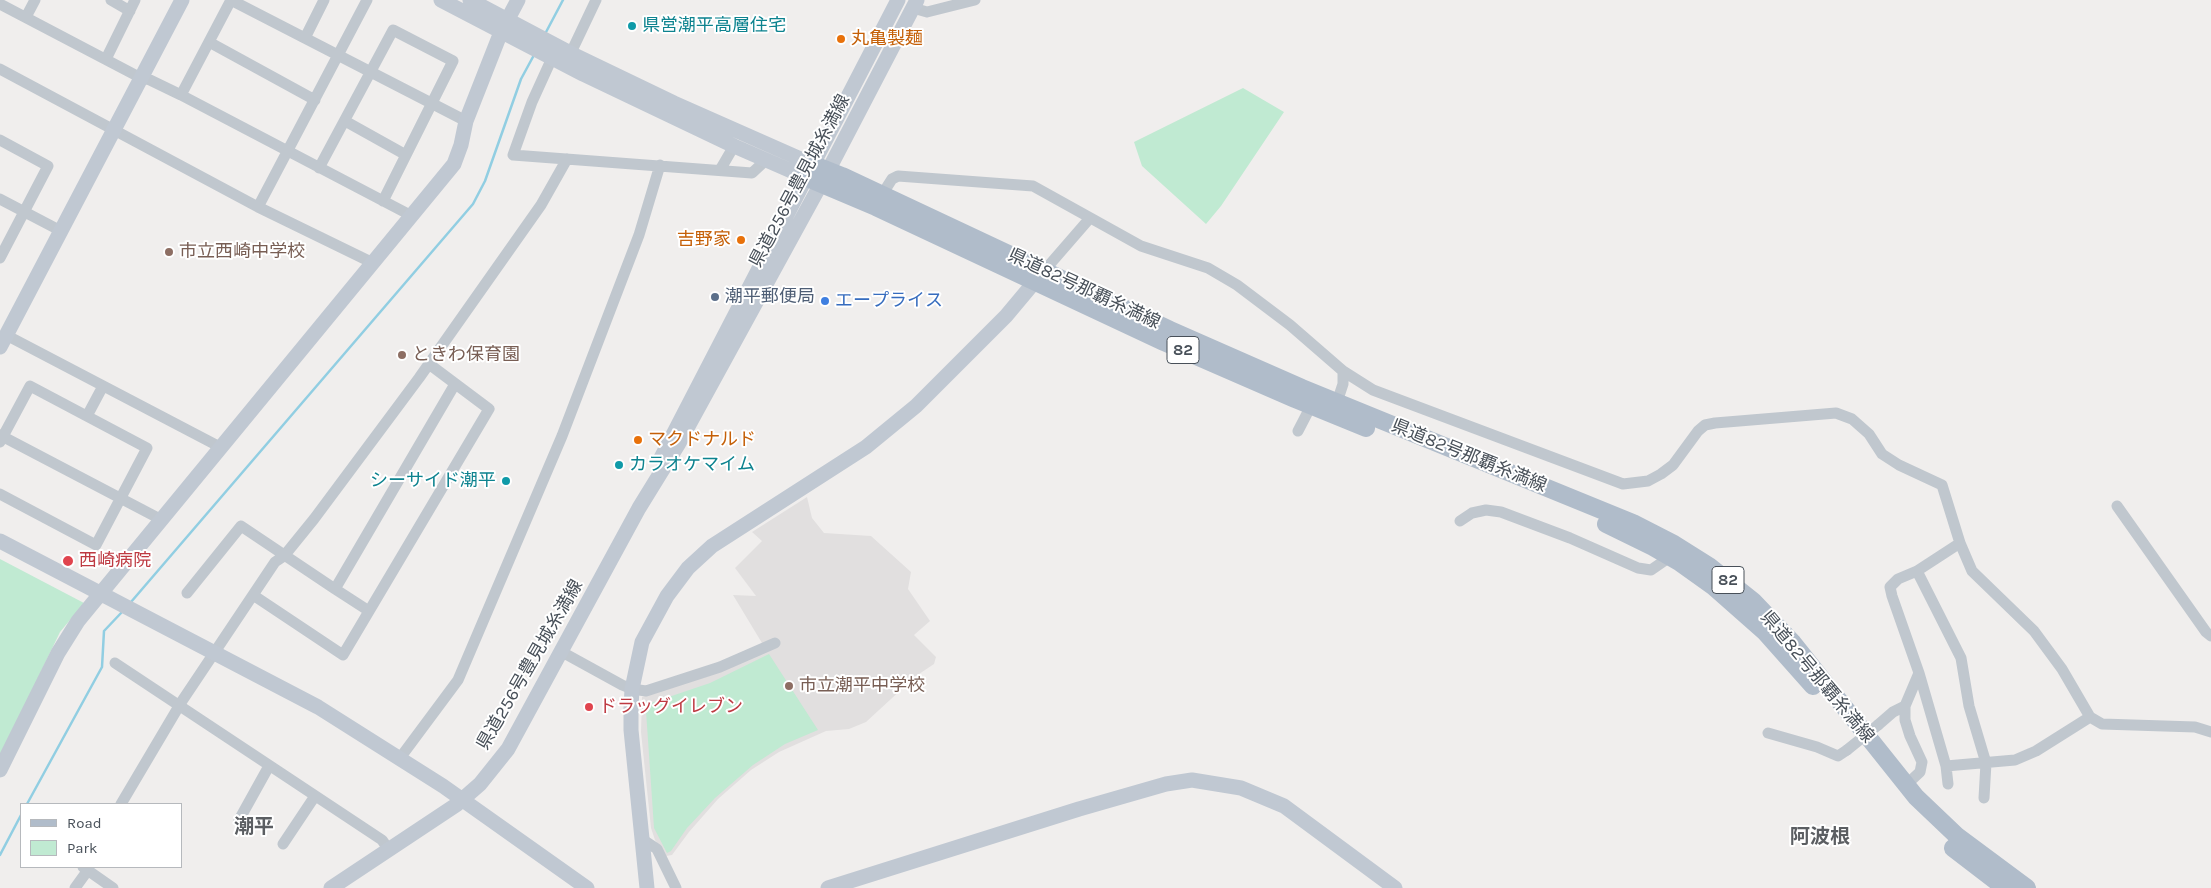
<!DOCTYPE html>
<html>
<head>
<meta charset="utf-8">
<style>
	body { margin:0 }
	#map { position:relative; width:2211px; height:888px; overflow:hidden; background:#f0eeed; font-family:Karla,sans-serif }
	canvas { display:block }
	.legend { position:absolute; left:20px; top:803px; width:162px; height:65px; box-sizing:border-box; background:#fff; border:1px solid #b6b9bd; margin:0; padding:6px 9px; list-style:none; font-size:15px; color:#485059 }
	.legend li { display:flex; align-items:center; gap:10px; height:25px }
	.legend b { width:25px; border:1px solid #b6b9bd }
</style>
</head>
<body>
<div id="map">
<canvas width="2211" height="888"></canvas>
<ul class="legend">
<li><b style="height:6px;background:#b0bcca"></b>Road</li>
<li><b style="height:14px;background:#c0ead2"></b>Park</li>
</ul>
</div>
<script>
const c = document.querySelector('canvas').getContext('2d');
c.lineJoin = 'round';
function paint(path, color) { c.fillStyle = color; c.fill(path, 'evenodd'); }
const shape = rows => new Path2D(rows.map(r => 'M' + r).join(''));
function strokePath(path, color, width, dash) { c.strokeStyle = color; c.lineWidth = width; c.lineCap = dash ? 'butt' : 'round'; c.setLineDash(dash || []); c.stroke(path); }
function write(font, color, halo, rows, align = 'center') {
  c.font = font + ' Karla,"Noto Sans JP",sans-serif'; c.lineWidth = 4; c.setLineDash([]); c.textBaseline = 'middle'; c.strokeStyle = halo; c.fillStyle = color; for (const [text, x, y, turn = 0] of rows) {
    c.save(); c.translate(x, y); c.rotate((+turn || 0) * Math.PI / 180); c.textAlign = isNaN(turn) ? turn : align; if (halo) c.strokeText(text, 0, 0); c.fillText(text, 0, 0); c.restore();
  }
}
const education = shape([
	[807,497,812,518,824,533,871,536,911,572,908,589,930,621,914,635,936,657,934,664,916,676,866,722,849,729,826,731,779,752,751,770,718,799,689,832,672,855,666,856,655,840,651,828,641,732,642,697,750,659,762,643,733,595,756,596,735,568,762,541,752,532]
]);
const green = shape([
	[1243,88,1284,112,1221,206,1206,224,1142,166,1134,142],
	[0,559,84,603,60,632,0,757],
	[769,654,818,730,785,744,753,765,715,798,687,828,671,851,667,853,654,828,646,711,648,704,710,683]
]);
const stream = shape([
	[545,34,563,0],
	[131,602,473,204,485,181,521,79,534,55],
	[27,804,102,667,104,631,122,612],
	[0,855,21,815]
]);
const street = shape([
	[111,0,130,11],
	[231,0,466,121],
	[0,4,141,78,150,80,181,95,412,216],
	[913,8,927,12,975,0],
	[26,17,35,0],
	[305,38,324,0],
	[209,42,315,100],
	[552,58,532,102,513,155,752,173,766,160],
	[106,59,135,0],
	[567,61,596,0],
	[0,69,258,207,373,263],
	[181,95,231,0],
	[345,121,406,155],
	[0,140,48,166,0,258],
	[319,168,393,30,453,61,383,201],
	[720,170,734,146],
	[0,199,61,231],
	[878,201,892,179,898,176,1033,186,1141,246,1208,268,1237,285,1290,325,1343,371,1373,390,1623,484,1648,481,1661,474,1673,465,1698,431,1705,425,1715,423,1836,413,1852,419,1869,434,1882,454,1899,465,1942,485,1960,543,1972,571,2034,631,2062,669,2090,717,2102,724,2195,727,2211,732],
	[258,207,367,0],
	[1044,271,1090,218],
	[6,335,220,447],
	[1335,408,1343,384,1343,371],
	[87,416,103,386],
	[1298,431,1313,402],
	[0,435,162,520],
	[0,442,30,386,147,448,96,545,0,494],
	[2117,506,2206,632,2211,636],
	[1460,521,1472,513,1486,510,1501,512,1570,538,1638,568,1651,570,1664,561,1670,551],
	[1917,571,1961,658,1969,706,1986,763,1984,798],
	[335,589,369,611],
	[187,593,241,526,335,589,455,384],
	[253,595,343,655,489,409,429,364],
	[562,652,622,685,632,689,646,691,720,667,775,643],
	[115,663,382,840,389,850],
	[1919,673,1946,766,1948,784],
	[1878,725,1893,712,1905,706],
	[1768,733,1817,747,1838,756,1847,750],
	[400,758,458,680,562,436,639,235,660,165],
	[1946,766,2015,760,2036,751,2090,717],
	[1906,785,1920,772,1922,762,1910,736,1905,720,1905,706,1919,673,1892,596,1890,587,1898,579,1917,571,1960,543],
	[121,804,182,701,275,562,284,556,314,519,419,378,541,205,567,159],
	[239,820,269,766],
	[642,839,657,849,676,888],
	[283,844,315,796],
	[83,867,113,888],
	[75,888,88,870]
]);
const secondary = shape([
	[441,0,583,74,734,146,805,177],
	[470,0,570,53,674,103,812,164],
	[0,347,182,0],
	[661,458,898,0],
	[0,541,318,707,443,786,587,888],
	[0,770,58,653,78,621,454,164,461,145,466,121,501,32,518,0],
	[331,888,456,805,480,784,508,749,639,508,679,443,828,171,917,0],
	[647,888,631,730,631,708,632,689,642,642,667,596,688,568,712,546,866,447,916,406,1006,316,1042,273],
	[828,888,1079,809,1166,784,1192,780,1241,788,1284,806,1395,888]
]);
const primary = shape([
	[812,164,842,176,1170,330,1302,388,1633,523,1674,544,1709,566,1753,601,1793,643,1916,797,1957,836,2027,888],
	[805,177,876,207,1164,342,1295,399,1366,428],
	[1606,524,1653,547,1679,562,1714,587,1765,632,1813,686],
	[1953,848,2005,888]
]);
const streetBridge = shape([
	[1847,750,1878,725]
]);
const markers = [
	[632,26,5,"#0f9aa8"],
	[841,39,5,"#e8710a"],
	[741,240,5,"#e8710a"],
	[169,252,5,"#8d6e63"],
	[715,297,5,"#5c6f8a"],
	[825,301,5,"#3f7fe0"],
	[402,355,5,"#8d6e63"],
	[638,440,5,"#e8710a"],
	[619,465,5,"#0f9aa8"],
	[506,481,5,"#0f9aa8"],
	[68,561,6,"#e0444e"],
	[789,686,5,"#8d6e63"],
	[589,707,5,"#e0444e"]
];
const shields = [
	[1183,350,32],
	[1728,580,32]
];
const shieldNames = [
	["82",1183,350],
	["82",1728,580]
];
const cultureNames = [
	["県営潮平高層住宅",642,26],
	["カラオケマイム",629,465],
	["シーサイド潮平",496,481,"right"]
];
const foodNames = [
	["丸亀製麺",851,39],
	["吉野家",731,240,"right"],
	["マクドナルド",648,440]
];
const streetNames = [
	["県道256号豊見城糸満線",800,181,-62],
	["県道82号那覇糸満線",1084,289,25],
	["県道82号那覇糸満線",1469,456,22],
	["県道256号豊見城糸満線",530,665,-60],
	["県道82号那覇糸満線",1817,677,50]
];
const educationNames = [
	["市立西崎中学校",179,252],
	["ときわ保育園",412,355],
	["市立潮平中学校",799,686]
];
const serviceNames = [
	["潮平郵便局",725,297]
];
const shopNames = [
	["エープライス",835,301]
];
const healthNames = [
	["西崎病院",79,561],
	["ドラッグイレブン",599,707]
];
const quarterNames = [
	["潮平",254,827],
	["阿波根",1820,837]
];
paint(education, '#e1dfdf');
paint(green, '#c0ead2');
strokePath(stream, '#91cee2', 2.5);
strokePath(street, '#c0c7ce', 11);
strokePath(secondary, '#c0c8d2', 15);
strokePath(primary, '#b0bcca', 18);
strokePath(streetBridge, '#c0c7ce', 11);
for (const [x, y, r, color] of markers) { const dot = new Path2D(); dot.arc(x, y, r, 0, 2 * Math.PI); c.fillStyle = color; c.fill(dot); strokePath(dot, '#fff', 2); }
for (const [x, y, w] of shields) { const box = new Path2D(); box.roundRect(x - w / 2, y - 13.5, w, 27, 4); c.fillStyle = '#fff'; c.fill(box); strokePath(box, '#485059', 1); }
write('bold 16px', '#485059', null, shieldNames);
write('18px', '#0d838f', '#fff', cultureNames, 'left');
write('18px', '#c56008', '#fff', foodNames, 'left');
write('18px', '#485059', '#fff', streetNames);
write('18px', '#785e54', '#fff', educationNames, 'left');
write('18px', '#4e5e75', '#fff', serviceNames, 'left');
write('18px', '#366cbe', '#fff', shopNames, 'left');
write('18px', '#be3a42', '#fff', healthNames, 'left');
write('bold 20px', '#5b5e62', '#fff', quarterNames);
</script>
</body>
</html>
